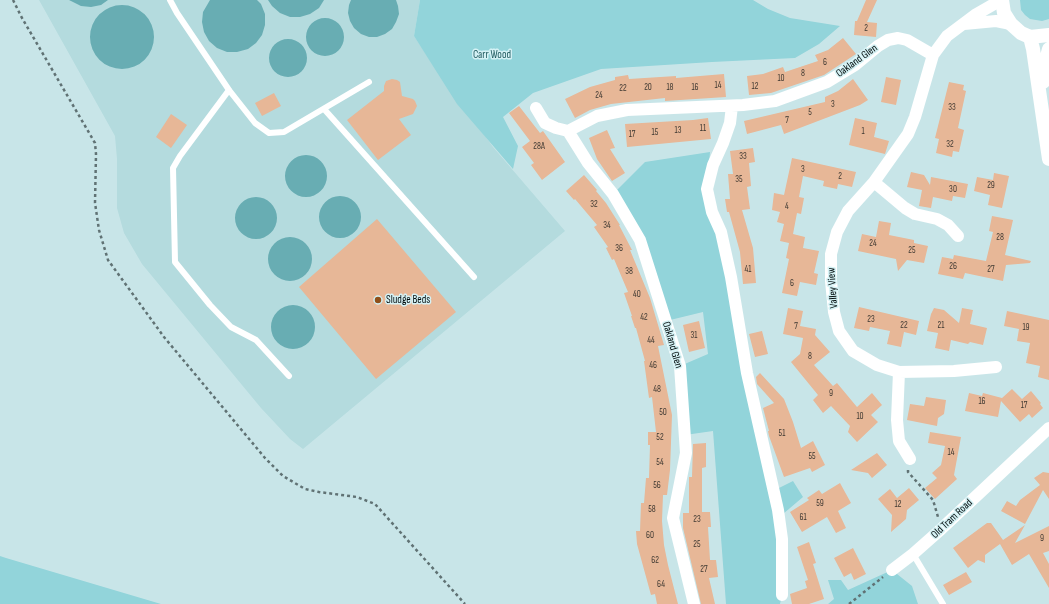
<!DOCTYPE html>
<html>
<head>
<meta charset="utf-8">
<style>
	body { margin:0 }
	canvas { display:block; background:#c8e5e8 }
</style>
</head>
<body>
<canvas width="1049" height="604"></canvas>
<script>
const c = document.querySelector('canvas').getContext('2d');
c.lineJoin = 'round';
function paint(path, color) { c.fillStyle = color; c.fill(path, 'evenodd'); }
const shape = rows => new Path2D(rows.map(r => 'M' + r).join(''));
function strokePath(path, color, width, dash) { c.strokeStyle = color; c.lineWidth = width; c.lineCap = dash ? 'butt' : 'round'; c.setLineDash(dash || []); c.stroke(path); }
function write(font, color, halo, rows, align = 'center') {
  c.font = font + ' "Sofia Sans Condensed",sans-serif'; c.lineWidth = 3; c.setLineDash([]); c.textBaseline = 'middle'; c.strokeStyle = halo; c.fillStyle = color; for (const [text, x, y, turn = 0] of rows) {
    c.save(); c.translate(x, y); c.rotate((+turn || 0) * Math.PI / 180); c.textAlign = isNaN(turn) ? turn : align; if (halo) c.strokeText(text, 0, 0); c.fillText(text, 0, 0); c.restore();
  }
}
const built = shape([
	[39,0,420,0,414,36,434,66,493,147,565,231,303,449,290,439,261,408,142,264,124,233,117,208,117,159,115,136]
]);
const green = shape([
	[420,0,753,0,768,9,790,18,840,26,819,44,795,58,712,62,601,69,533,93,503,117,518,146,513,169,457,104,414,36],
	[1020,0,1049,0,1049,19,1042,21,1030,19,1025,15,1021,10],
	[710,152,707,189,775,490,793,481,803,497,783,514,782,595,780,604,726,604,713,431,685,435,680,366,708,354,703,312,666,321,640,240,613,194,645,162],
	[0,556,6,558,161,604,0,604],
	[892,570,912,586,918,604,828,604,834,599,828,580,841,580,848,590]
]);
const water = shape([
	[69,0,108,0,101,5,91,7,81,6],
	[210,0,257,0,261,4,265,14,265,25,262,35,256,43,248,49,237,52,227,52,217,48,209,41,204,32,202,22,203,12],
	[268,0,324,0,319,8,310,14,300,17,290,17,280,13,272,6],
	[351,0,396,0,398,6,399,14,396,22,392,29,385,34,377,37,369,37,361,34,354,28,350,21,348,13,349,5],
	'90 37a32 32 0 1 1 64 0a32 32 0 1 1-64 0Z',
	'306 37a19 19 0 1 1 38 0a19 19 0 1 1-38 0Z',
	'269 58a19 19 0 1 1 38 0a19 19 0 1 1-38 0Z',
	'285 176a21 21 0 1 1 42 0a21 21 0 1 1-42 0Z',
	'319 217a21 21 0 1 1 42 0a21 21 0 1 1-42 0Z',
	'235 218a21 21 0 1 1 42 0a21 21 0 1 1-42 0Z',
	'268 259a22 22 0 1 1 44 0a22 22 0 1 1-44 0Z',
	'271 327a22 22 0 1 1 44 0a22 22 0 1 1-44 0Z'
]);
const building = shape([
	[866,0,877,0,867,22,877,23,876,37,854,35,855,21,857,21],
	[843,38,856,54,824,75,771,93,749,95,747,76,763,74,783,67,785,72,818,61,815,55,828,50],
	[724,74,726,97,665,101,665,98,611,104,590,110,575,118,565,99,590,87,615,80,615,77,628,75,629,79,676,76,676,78],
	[886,77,901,80,896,105,881,102],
	[392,79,397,80,400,82,402,96,413,99,415,101,417,106,413,114,399,119,411,135,378,160,347,120,384,91,384,86,386,81],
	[853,79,868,100,860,105,784,134,781,125,747,134,744,121,825,102,825,97,838,91],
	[949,82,964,85,963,90,966,91,958,128,964,130,959,152,953,151,952,157,936,153,939,139,935,138],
	[274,93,281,106,262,116,255,103],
	[519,106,540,133,543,131,565,162,542,180,531,165,534,163,522,147,530,141,509,113],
	[171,114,187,125,171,148,156,137],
	[708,118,711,139,627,147,625,124,693,120],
	[855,118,877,123,874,137,889,141,885,154,849,145],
	[607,130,615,148,610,149,625,173,612,181,597,159,589,138],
	[753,148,755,162,749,163,751,186,747,187,750,209,742,210,753,248,756,283,743,284,740,252,729,212,727,212,725,199,730,199,728,174,733,174,730,151],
	[792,158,856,172,852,187,838,184,837,189,823,186,824,181,803,176,799,197,804,198,801,214,797,213,793,234,805,237,803,248,819,251,814,273,818,274,816,285,800,282,797,296,782,293,789,259,786,258,789,243,780,241,784,224,777,222,780,212,772,210,774,193,784,195],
	[911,172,924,175,930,185,931,177,968,184,965,198,953,196,952,201,933,197,931,208,919,206,922,190,907,187],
	[994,173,1009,176,1002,208,988,205,990,195,974,191,977,177,993,180],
	[584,175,597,190,596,191,606,203,620,225,619,225,632,250,630,250,650,298,664,345,658,346,672,415,670,470,667,495,663,495,662,521,664,545,668,565,678,604,657,604,655,594,651,595,637,544,636,531,640,531,641,503,644,503,646,478,649,478,650,445,648,445,648,432,656,432,652,397,649,398,644,361,645,361,636,328,635,328,631,316,632,316,624,293,628,292,614,259,612,260,606,248,608,247,594,227,597,225,575,199,574,200,566,191],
	[992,216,1013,220,1005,255,1031,261,1030,263,1006,265,1003,281,965,273,963,279,938,274,942,257,953,259,954,255,986,261,993,232,989,231],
	[377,219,456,312,376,379,299,287],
	[879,221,891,223,889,235,914,240,914,243,928,246,924,263,907,260,898,271,896,259,858,251,862,234,876,237],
	[859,307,919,321,916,335,904,332,901,347,887,344,890,331,870,327,869,331,854,328],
	[788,308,803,311,800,326,816,329,815,335,830,352,814,365,833,386,837,383,857,407,872,393,882,405,871,415,878,422,857,442,848,432,850,426,831,406,823,413,813,400,818,395,791,362,800,354,803,338,783,334],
	[934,308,944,310,959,323,962,308,973,310,970,324,987,328,983,345,970,342,968,344,951,340,949,351,935,348,938,333,927,331,931,314],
	[1007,311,1049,320,1049,380,1038,377,1040,366,1026,363,1030,343,1017,341,1019,329,1004,326],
	[699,321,705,348,689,352,683,325],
	[762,331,768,354,755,357,749,334],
	[760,373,784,399,793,422,801,448,813,441,825,465,812,472,810,468,784,477,769,436,768,431,769,431,763,408,774,403,757,384,756,377],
	[1012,389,1022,399,1031,391,1041,403,1040,404,1043,408,1032,418,1029,414,1020,422,1001,401,998,417,965,411,969,393,982,396,983,393,1002,398],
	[926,397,946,400,944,414,938,418,937,426,907,420,910,404,924,406],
	[930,432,961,437,954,475,957,479,935,499,925,488,937,478,932,473,941,465,945,446,928,443],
	[706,443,706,467,702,468,702,512,710,512,711,527,708,527,710,560,716,560,718,577,709,578,715,604,701,604,683,528,683,513,689,513,689,477,692,477,693,444],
	[877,453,887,465,872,478,868,473,851,470],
	[1043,472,1049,473,1049,499,1043,490,1025,524,1001,511,1007,501,1016,506,1020,500,1040,485,1034,478],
	[840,483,851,503,838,511,846,528,836,533,827,517,802,532,790,512,809,500,807,498,819,490,822,494],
	[909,488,919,500,907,510,906,519,891,532,892,515,878,499,890,489,897,498],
	[987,523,991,523,1003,540,1025,525,1015,543,1049,526,1049,551,1043,553,1049,564,1049,588,1029,554,1012,565,1000,544,985,555,985,563,978,560,968,568,953,548],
	[809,542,816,563,813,564,824,599,809,604,792,604,790,594,807,588,805,581,808,580,797,547],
	[853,548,866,574,854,580,851,573,844,577,834,558],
	[966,572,972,582,949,595,943,585]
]);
const path = shape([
	[13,0,22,18,95,143,96,154,95,203,99,230,108,260,164,337,265,458,283,476,305,489,319,492,357,497,375,504,465,604],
	[908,470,908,472,933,500,938,517],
	[849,604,883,577]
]);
const service = shape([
	[170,0,177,13,229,90,255,123,269,133,284,132,369,82],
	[229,90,180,156,173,168,175,262,210,305,231,327,256,340,289,376],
	[324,109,474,277],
	[913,554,943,604]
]);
const minor = shape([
	[964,24,996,21,1011,24],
	[732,106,730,123,723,143,713,165,707,189,712,212,721,232,731,277,747,373,778,510,782,539,782,595],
	[536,108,545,123,556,128,568,131,588,163,613,194,640,240,680,366,686,453,673,518,694,604],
	[568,131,597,116,627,110,743,105,775,101,827,82,855,65,878,46,888,40,898,38,907,40,933,55],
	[874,182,905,208,915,214,937,219,948,225,958,236],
	[996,367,954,371,899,372,877,365,853,351,839,331,834,312,831,281,831,254,837,232,848,211,874,182,908,134,915,117,933,55,947,36,975,15,1001,0],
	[899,372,897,420,899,441,910,459],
	[892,570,913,554,939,531,1049,428]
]);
const tertiary = shape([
	[1002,0,1004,13,1011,24,1021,33,1030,37,1049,35],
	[1030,37,1033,49,1049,159],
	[1043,82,1043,71,1049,49]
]);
const markers = [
	[378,300,4,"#90501a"]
];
const numberNames = [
	["2",866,29],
	["6",825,63],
	["8",803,74],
	["10",781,79],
	["14",718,86],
	["12",755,87],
	["20",648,88],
	["18",670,88],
	["16",695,88],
	["22",623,89],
	["24",599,96],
	["3",833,105],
	["33",952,108],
	["5",810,113],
	["7",787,121],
	["11",703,129],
	["13",678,131],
	["1",863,132],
	["15",655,133],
	["17",632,135],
	["32",950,145],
	["28A",539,147],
	["33",743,157],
	["3",803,170],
	["2",840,177],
	["35",739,180],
	["29",991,186],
	["30",953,190],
	["32",594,205],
	["4",787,207],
	["34",607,226],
	["28",1000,238],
	["24",873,244],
	["36",619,249],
	["25",912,251],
	["26",953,267],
	["41",748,270],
	["27",991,270],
	["38",629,272],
	["6",792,284],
	["40",637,295],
	["42",644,318],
	["23",871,320],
	["22",904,326],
	["21",941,326],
	["7",796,327],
	["19",1026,328],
	["31",694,336],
	["44",651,341],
	["8",810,357],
	["46",653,366],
	["48",657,390],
	["9",831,394],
	["16",982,402],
	["17",1024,406],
	["50",663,413],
	["10",860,417],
	["51",782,434],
	["52",660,438],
	["14",951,453],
	["55",812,457],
	["54",660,463],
	["56",657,486],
	["59",820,504],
	["12",898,505],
	["58",652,510],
	["61",803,518],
	["23",697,520],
	["60",650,536],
	["9",1042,539],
	["25",697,545],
	["62",655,561],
	["27",704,570],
	["64",661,585]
];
const parkNames = [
	["Carr Wood",492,55]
];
const streetNames = [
	["Oakland Glen",857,61,-36],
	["Valley View",833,288,-94],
	["Oakland Glen",672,345,74],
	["Old Tram Road",952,519,-43]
];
const poiNames = [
	["Sludge Beds",386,300]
];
paint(built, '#b4dbde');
paint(green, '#92d4da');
paint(water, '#68adb3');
paint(building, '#e7b797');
strokePath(path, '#607274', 2.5, [3, 3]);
strokePath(service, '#fff', 6);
strokePath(minor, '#fff', 12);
strokePath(tertiary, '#fff', 14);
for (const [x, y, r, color] of markers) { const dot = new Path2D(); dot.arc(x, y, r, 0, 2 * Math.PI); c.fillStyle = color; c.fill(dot); strokePath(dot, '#d5f2f5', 1.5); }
write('9px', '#3e3831', null, numberNames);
write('11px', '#205b60', '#d5f2f5', parkNames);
write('11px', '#050e0f', '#d5f2f5', streetNames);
write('11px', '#050e0f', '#d5f2f5', poiNames, 'left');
</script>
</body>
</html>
